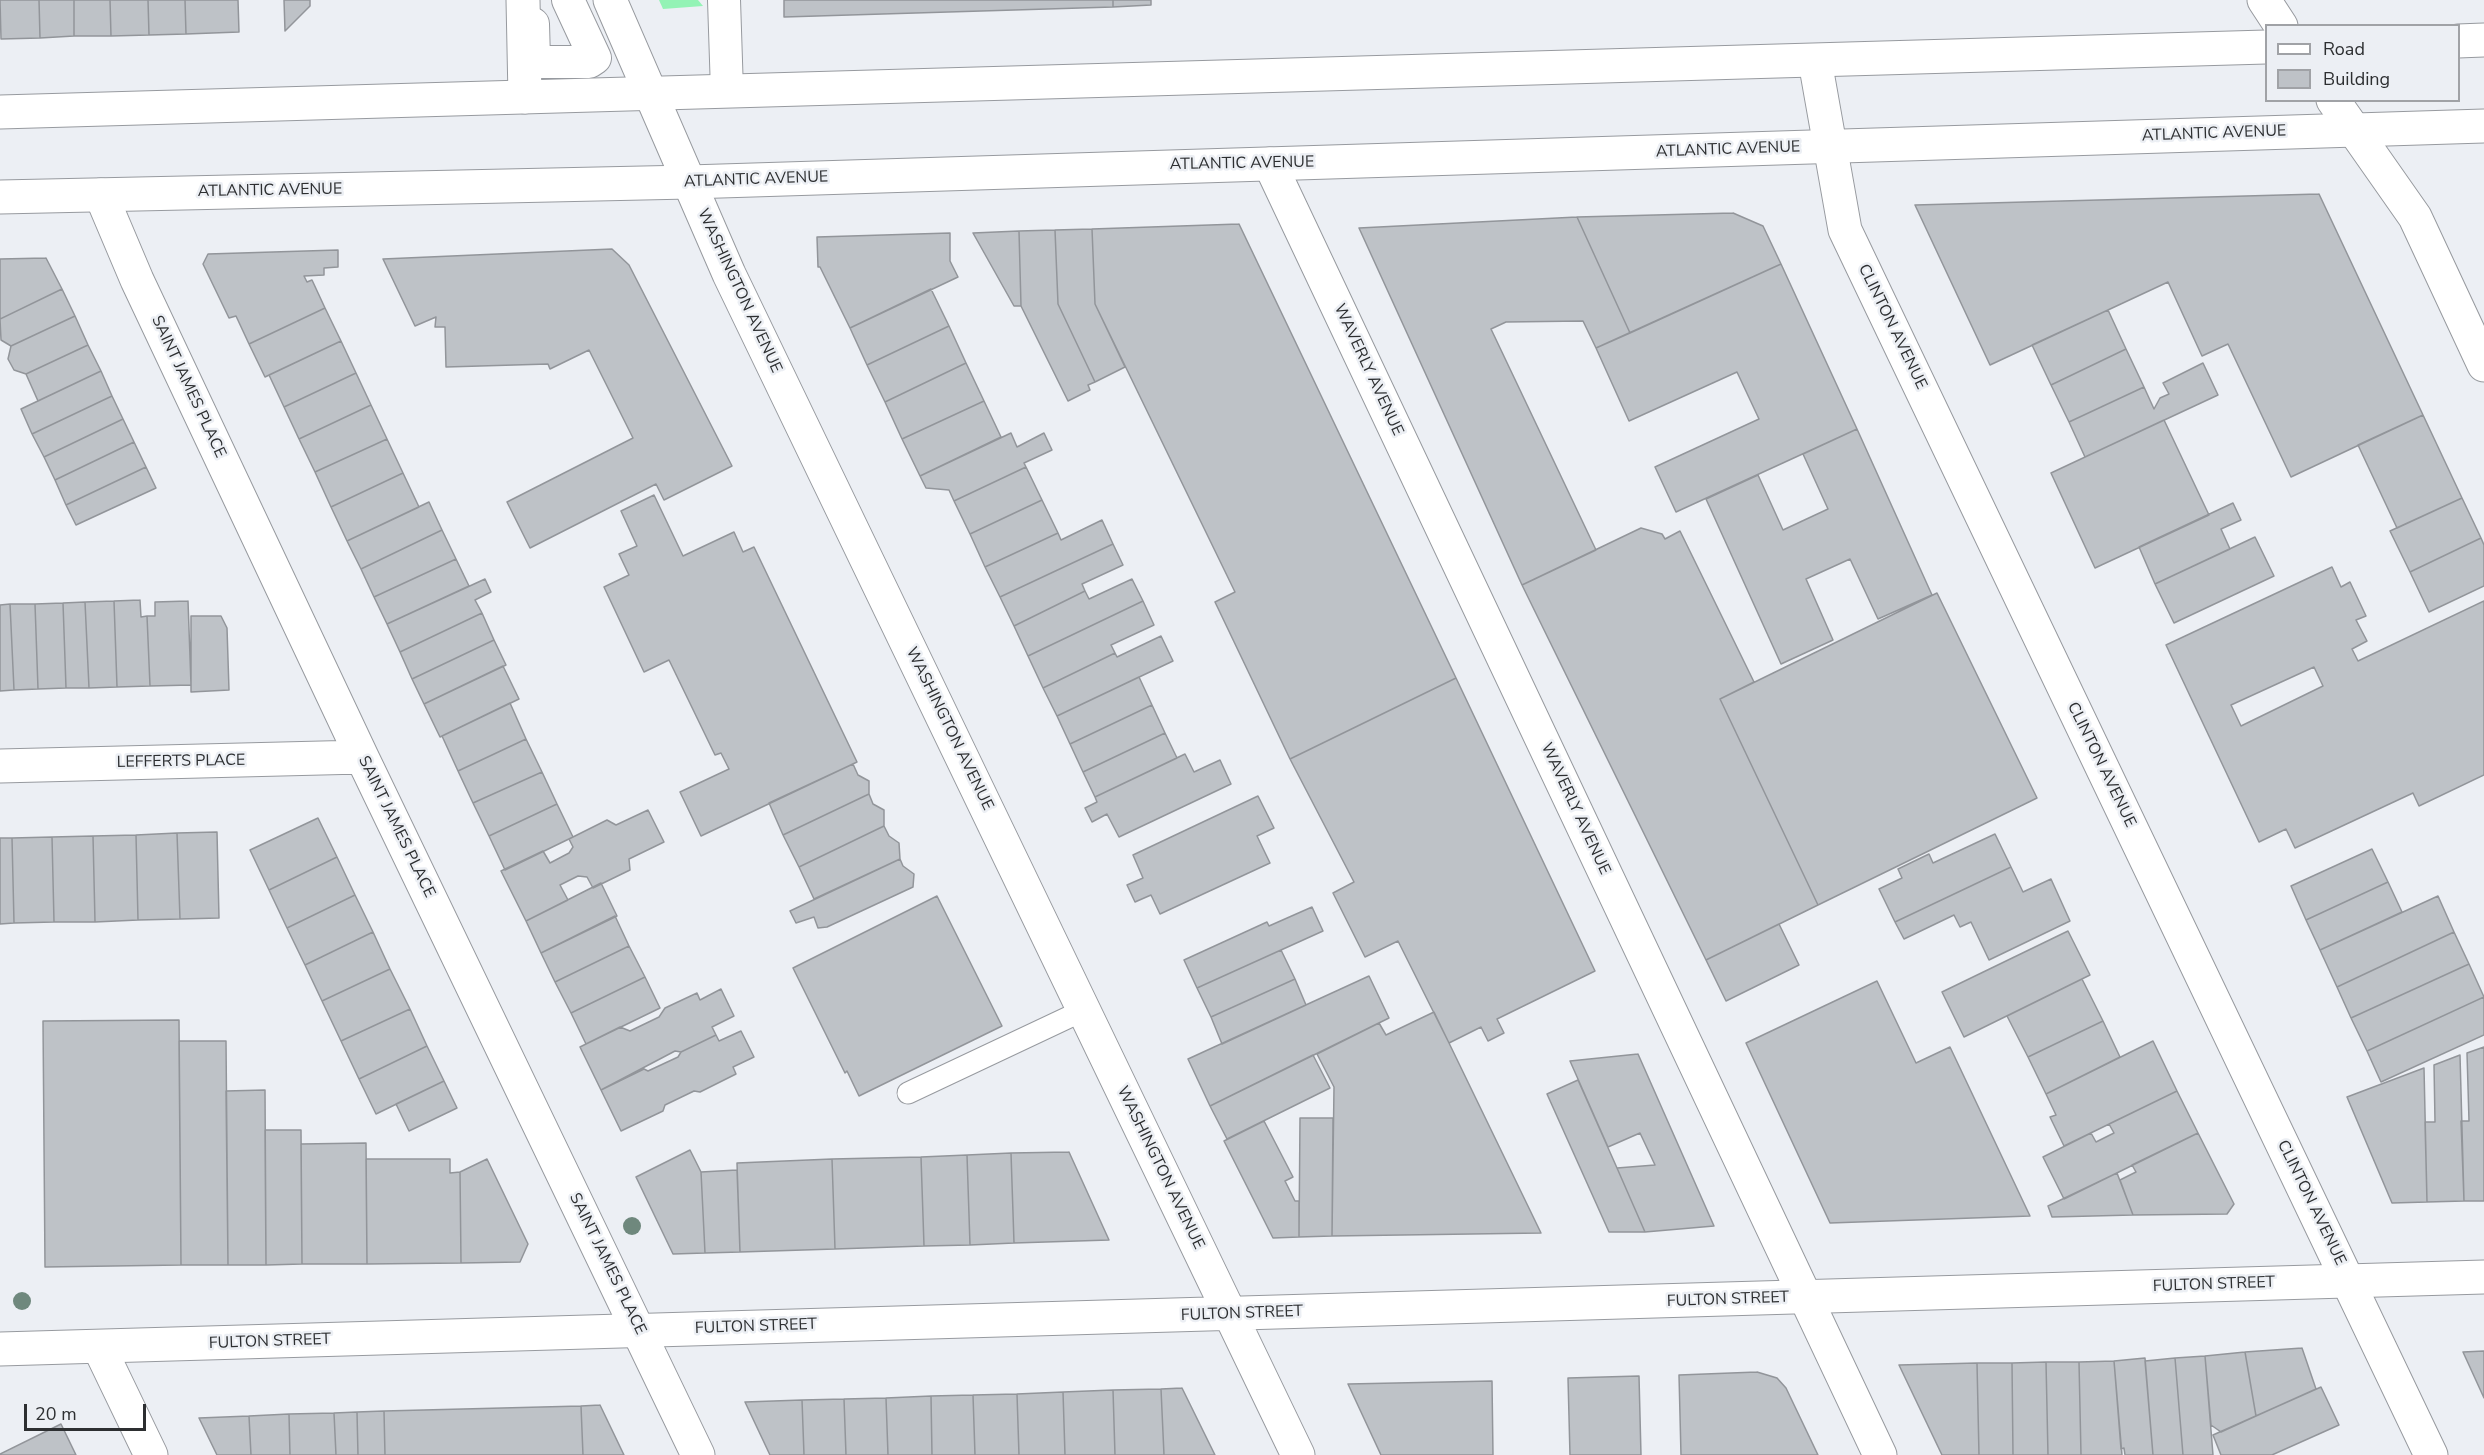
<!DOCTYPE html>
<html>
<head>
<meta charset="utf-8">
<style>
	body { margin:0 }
	#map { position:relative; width:2484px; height:1455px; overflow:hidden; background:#eceff4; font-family:"Nunito Sans",sans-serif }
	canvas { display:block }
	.legend { position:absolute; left:2265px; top:24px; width:195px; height:78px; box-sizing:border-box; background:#eceff4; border:2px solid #a0a2a6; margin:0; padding:8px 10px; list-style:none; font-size:18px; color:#2d2f31 }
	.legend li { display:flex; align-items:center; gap:12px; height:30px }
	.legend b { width:30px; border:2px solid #a0a2a6 }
	.scale { position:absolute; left:24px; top:1404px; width:122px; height:27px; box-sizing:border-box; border:3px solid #2d2f31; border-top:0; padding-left:8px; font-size:18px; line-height:21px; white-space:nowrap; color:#2d2f31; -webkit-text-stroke:4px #eceff4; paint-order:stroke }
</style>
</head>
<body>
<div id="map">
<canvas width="2484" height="1455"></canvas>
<ul class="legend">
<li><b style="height:8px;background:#fff"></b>Road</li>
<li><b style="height:16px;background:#bec2c7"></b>Building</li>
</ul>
<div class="scale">20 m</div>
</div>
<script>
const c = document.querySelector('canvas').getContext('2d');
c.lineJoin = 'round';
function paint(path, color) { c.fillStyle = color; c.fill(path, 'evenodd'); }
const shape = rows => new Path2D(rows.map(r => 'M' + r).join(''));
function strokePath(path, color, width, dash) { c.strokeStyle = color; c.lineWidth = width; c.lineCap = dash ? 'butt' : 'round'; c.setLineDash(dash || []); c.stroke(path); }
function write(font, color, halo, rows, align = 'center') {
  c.font = font + ' "Nunito Sans",sans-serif'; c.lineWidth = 5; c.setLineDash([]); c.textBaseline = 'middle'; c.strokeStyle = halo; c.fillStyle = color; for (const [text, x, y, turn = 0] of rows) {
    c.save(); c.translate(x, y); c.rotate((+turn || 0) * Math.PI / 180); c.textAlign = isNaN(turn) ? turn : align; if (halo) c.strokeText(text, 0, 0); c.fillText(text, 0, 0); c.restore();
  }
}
const green = shape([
	[659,0,698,0,703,6,663,9]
]);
const building = shape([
	[0,0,39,0,40,38,1,39,0,0],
	[39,0,74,0,74,36,40,38,39,0],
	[74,0,110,0,111,36,74,36,74,0],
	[110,0,148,0,149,35,111,36,110,0],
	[148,0,185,0,186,34,149,35,148,0],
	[185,0,238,0,239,32,186,34,185,0],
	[284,0,310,0,310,6,285,31,284,0],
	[784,0,1113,0,1113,7,784,17,784,0],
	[1113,0,1151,0,1151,5,1113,7,1113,0],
	[2319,194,2423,415,2291,477,2228,344,2202,356,2168,282,1990,365,1915,205,2319,194],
	[1733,213,1763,226,1781,264,1630,333,1577,217,1733,213],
	[1577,217,1630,333,1596,348,1583,321,1506,322,1491,329,1596,550,1522,585,1359,228,1577,217],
	[1239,224,1456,678,1290,759,1215,602,1235,592,1095,304,1092,229,1239,224],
	[1092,229,1095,304,1125,367,1095,382,1058,304,1055,230,1092,229],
	[1055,230,1058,304,1095,382,1088,385,1090,390,1068,401,1021,306,1019,231,1055,230],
	[1019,231,1021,306,1014,306,973,233,1019,231],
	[950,233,950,261,958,277,850,328,820,267,818,267,817,237,950,233],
	[612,249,629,265,732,466,664,500,656,484,530,548,507,502,633,438,589,350,550,369,548,364,446,367,445,327,435,327,436,317,415,326,383,259,612,249],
	[338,250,338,267,324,268,324,275,304,276,307,282,312,280,325,308,249,344,236,316,229,318,203,264,208,254,338,250],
	[46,258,62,289,0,319,0,259,46,258],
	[1781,264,1857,429,1676,512,1655,467,1759,419,1737,372,1629,421,1596,348,1781,264],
	[62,289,75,316,11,346,1,340,0,319,62,289],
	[931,289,949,326,867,365,850,328,931,289],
	[325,308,341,341,265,377,249,344,325,308],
	[2108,310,2126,349,2051,385,2032,345,2108,310],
	[75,316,88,345,26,374,14,370,8,359,11,346,75,316],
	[949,326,966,363,885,402,867,365,949,326],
	[341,341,356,373,284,407,269,375,341,341],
	[88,345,101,371,38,401,26,374,88,345],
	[2126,349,2144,387,2069,422,2051,385,2126,349],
	[966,363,984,401,902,439,885,402,966,363],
	[2203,363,2218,395,2085,457,2069,422,2144,387,2154,409,2160,398,2169,394,2163,383,2203,363],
	[101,371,112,396,32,434,21,409,101,371],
	[356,373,371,405,299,439,284,407,356,373],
	[112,396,123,419,44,457,32,434,112,396],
	[984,401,1001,437,920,476,902,439,984,401],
	[371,405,387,439,315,472,299,439,371,405],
	[2423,415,2462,498,2397,528,2358,445,2423,415],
	[123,419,134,442,55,480,44,457,123,419],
	[2164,420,2209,515,2095,568,2051,473,2164,420],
	[1857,429,1932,595,1878,619,1850,559,1806,579,1833,640,1781,664,1706,499,1758,475,1783,530,1828,509,1803,454,1857,429],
	[1011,433,1017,447,1044,433,1052,450,1024,463,1026,467,954,501,949,490,926,488,920,476,1011,433],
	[387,439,403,473,331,507,315,472,387,439],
	[134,442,146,467,66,505,55,480,134,442],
	[146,467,156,488,76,525,66,505,146,467],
	[1026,467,1042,500,970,534,954,501,1026,467],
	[403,473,419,507,347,541,331,507,403,473],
	[654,495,683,556,734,532,743,552,754,547,857,762,701,836,680,792,729,769,721,753,715,755,669,660,644,672,604,587,629,575,619,554,637,546,621,511,654,495],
	[2462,498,2481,538,2410,572,2390,531,2462,498],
	[1042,500,1058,533,985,567,970,534,1042,500],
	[429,502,442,530,361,569,347,541,429,502],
	[2233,503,2241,520,2221,529,2230,549,2155,584,2139,547,2233,503],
	[1102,520,1113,544,1000,597,985,567,1058,533,1061,540,1102,520],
	[1641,528,1662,534,1665,539,1680,531,1754,682,1720,699,1818,905,1706,960,1522,585,1641,528],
	[442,530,456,559,374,597,361,569,442,530],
	[2255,537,2274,576,2174,623,2155,584,2255,537],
	[2481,538,2484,545,2484,586,2429,612,2410,572,2481,538],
	[1113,544,1123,565,1082,584,1085,591,1014,626,1000,597,1113,544],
	[456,559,469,586,387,624,374,597,456,559],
	[2332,567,2341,587,2350,582,2366,616,2356,620,2367,641,2352,649,2358,661,2484,601,2484,775,2419,806,2413,793,2295,848,2286,829,2259,842,2166,645,2332,567],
	[2314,667,2323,686,2241,726,2231,705,2314,667],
	[485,579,491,592,475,600,482,613,400,652,387,624,485,579],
	[1132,579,1143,601,1028,656,1014,626,1085,591,1089,599,1132,579],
	[1937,593,2037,798,1818,905,1720,699,1937,593],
	[140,600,141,617,147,616,150,686,117,687,114,601,140,600],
	[114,601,117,687,89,688,85,602,114,601],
	[188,601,191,685,150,686,147,616,155,616,155,602,188,601],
	[1143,601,1154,625,1111,645,1115,653,1043,688,1028,656,1143,601],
	[85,602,89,688,66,688,63,603,85,602],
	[63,603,66,688,38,689,35,604,63,603],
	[10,604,35,604,38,689,14,690,10,604],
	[10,604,14,690,0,691,0,605,10,604],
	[482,613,494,640,412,679,400,652,482,613],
	[191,616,221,616,227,628,229,690,191,692,191,616],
	[1161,636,1173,661,1057,716,1043,688,1115,653,1117,657,1161,636],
	[494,640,506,665,424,704,412,679,494,640],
	[503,666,519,699,440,737,424,704,503,666],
	[1139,677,1152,705,1070,744,1057,716,1139,677],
	[1456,678,1595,971,1497,1019,1504,1033,1488,1041,1481,1027,1449,1043,1398,941,1365,957,1333,893,1354,882,1290,759,1456,678],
	[510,703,526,739,458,771,442,736,510,703],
	[1152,705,1165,733,1083,772,1070,744,1152,705],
	[1165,733,1177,758,1095,797,1083,772,1165,733],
	[526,739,542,772,473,803,458,771,526,739],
	[1185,754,1194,772,1220,760,1231,784,1119,837,1107,814,1092,822,1085,808,1097,802,1095,797,1185,754],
	[853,764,858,775,869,781,869,794,783,835,769,803,853,764],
	[542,772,557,804,489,836,473,803,542,772],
	[869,794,873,804,884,810,884,826,799,867,783,835,869,794],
	[1258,796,1274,828,1257,836,1270,863,1160,914,1151,895,1135,902,1127,885,1143,878,1133,855,1258,796],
	[557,804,573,837,505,870,489,836,557,804],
	[648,810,664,842,629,859,630,870,593,888,587,877,578,876,560,885,568,900,526,921,501,871,543,851,550,863,569,853,573,847,569,839,607,820,616,825,648,810],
	[318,818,337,857,269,890,250,850,318,818],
	[884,826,889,836,899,843,900,859,814,899,799,867,884,826],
	[217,832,219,918,180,919,177,833,217,832],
	[177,833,180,919,138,920,136,835,177,833],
	[1995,834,2011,867,1895,922,1879,889,1902,878,1898,869,1929,854,1933,863,1995,834],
	[136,835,138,920,95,922,93,836,136,835],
	[93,836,95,922,54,922,52,837,93,836],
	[52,837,54,922,14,923,12,838,52,837],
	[0,838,12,838,14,923,0,924,0,838],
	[2372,849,2388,882,2306,920,2291,886,2372,849],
	[337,857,355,895,287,928,269,890,337,857],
	[900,859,903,866,914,874,913,887,827,927,818,928,814,917,796,923,790,911,900,859],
	[2011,867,2023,892,2051,879,2070,921,1989,960,1971,922,1960,927,1954,915,1904,939,1895,922,2011,867],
	[2388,882,2402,912,2320,950,2306,920,2388,882],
	[601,883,617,916,541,953,526,921,601,883],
	[355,895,373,932,305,965,287,928,355,895],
	[937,896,1002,1026,859,1096,847,1071,845,1073,793,968,937,896],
	[2438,896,2454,932,2337,987,2320,950,2438,896],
	[1312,907,1323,931,1197,988,1184,960,1267,922,1269,926,1312,907],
	[615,916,629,946,555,982,541,953,615,916],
	[1779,924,1799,965,1726,1001,1706,960,1779,924],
	[2068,931,2090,975,1964,1037,1942,992,2068,931],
	[373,932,390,969,322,1001,305,965,373,932],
	[2454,932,2469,964,2351,1018,2337,987,2454,932],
	[629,946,645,977,571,1013,555,982,629,946],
	[1281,950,1295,979,1211,1017,1197,988,1281,950],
	[2469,964,2484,997,2367,1051,2351,1018,2469,964],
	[390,969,410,1009,341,1041,322,1001,390,969],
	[1369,976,1389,1018,1210,1106,1188,1059,1369,976],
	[645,977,660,1008,586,1044,571,1013,645,977],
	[1295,979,1306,1005,1222,1044,1211,1017,1295,979],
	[2082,979,2103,1021,2028,1057,2007,1016,2082,979],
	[1877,981,1916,1063,1950,1047,2030,1216,1830,1223,1746,1043,1877,981],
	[721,989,734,1016,712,1027,716,1035,681,1052,675,1051,601,1090,580,1047,620,1027,630,1031,659,1017,665,1008,697,993,700,1000,721,989],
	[2484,997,2484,1035,2381,1082,2367,1051,2484,997],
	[410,1009,427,1046,359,1079,341,1041,410,1009],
	[1434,1012,1449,1043,1541,1233,1332,1236,1334,1087,1317,1054,1379,1023,1386,1035,1434,1012],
	[179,1020,181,1265,45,1267,43,1021,179,1020],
	[2103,1021,2120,1057,2046,1094,2028,1057,2103,1021],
	[741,1031,754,1057,733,1067,736,1074,700,1092,694,1091,665,1105,663,1111,621,1131,601,1090,644,1069,648,1071,678,1057,681,1052,716,1035,719,1041,741,1031],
	[179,1041,226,1041,228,1265,181,1265,179,1041],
	[2153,1041,2177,1091,2064,1146,2050,1117,2056,1115,2046,1094,2153,1041],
	[427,1046,444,1081,376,1114,359,1079,427,1046],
	[2484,1047,2484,1201,2464,1201,2461,1121,2469,1121,2467,1053,2484,1047],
	[1638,1054,1714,1226,1645,1232,1617,1168,1655,1165,1640,1133,1608,1147,1570,1061,1638,1054],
	[1313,1055,1330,1088,1227,1139,1210,1106,1313,1055],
	[2460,1055,2464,1201,2427,1202,2425,1122,2435,1122,2434,1065,2460,1055],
	[2424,1068,2427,1202,2392,1203,2347,1097,2424,1068],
	[1578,1080,1617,1168,1645,1232,1609,1232,1547,1094,1578,1080],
	[444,1081,457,1108,409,1131,396,1104,444,1081],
	[265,1090,266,1265,228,1265,226,1091,265,1090],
	[2177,1091,2198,1133,2064,1199,2043,1157,2091,1133,2096,1142,2114,1133,2109,1124,2177,1091],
	[1300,1118,1333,1118,1332,1236,1299,1237,1300,1118],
	[1264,1121,1293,1177,1285,1181,1295,1201,1299,1201,1299,1237,1273,1238,1224,1141,1264,1121],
	[265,1130,301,1130,302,1264,266,1265,265,1130],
	[2198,1133,2234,1204,2227,1214,2133,1215,2120,1180,2136,1172,2132,1165,2198,1133],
	[366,1143,367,1264,302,1264,301,1144,366,1143],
	[690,1150,701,1172,705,1253,673,1254,636,1177,690,1150],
	[1069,1152,1109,1240,1014,1243,1011,1153,1069,1152],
	[1011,1153,1014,1243,970,1245,967,1155,1011,1153],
	[967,1155,970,1245,924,1246,921,1157,967,1155],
	[921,1157,924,1246,835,1249,832,1159,921,1157],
	[366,1159,450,1159,450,1173,460,1172,461,1263,367,1264,366,1159],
	[487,1159,528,1244,520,1262,461,1263,460,1172,487,1159],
	[832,1159,835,1249,740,1252,737,1163,832,1159],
	[737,1170,740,1252,705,1253,701,1172,737,1170],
	[2117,1173,2133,1215,2052,1217,2048,1206,2117,1173],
	[2302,1348,2316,1389,2256,1416,2245,1352,2302,1348],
	[2484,1351,2484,1398,2463,1352,2484,1351],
	[2245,1352,2256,1416,2221,1432,2211,1425,2205,1356,2245,1352],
	[2205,1356,2213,1455,2183,1455,2175,1358,2205,1356],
	[2145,1358,2153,1455,2125,1455,2124,1448,2121,1449,2114,1361,2145,1358],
	[2175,1358,2183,1455,2153,1455,2145,1361,2175,1358],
	[2114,1361,2122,1455,2081,1455,2079,1362,2114,1361],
	[2046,1362,2079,1362,2081,1455,2048,1455,2046,1362],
	[2046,1362,2048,1455,2013,1455,2012,1363,2046,1362],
	[1977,1363,2012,1363,2013,1455,1979,1455,1977,1363],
	[1977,1363,1979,1455,1942,1455,1899,1365,1977,1363],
	[1757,1372,1777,1378,1786,1388,1818,1455,1681,1455,1679,1375,1757,1372],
	[1639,1376,1641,1455,1570,1455,1568,1378,1639,1376],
	[1492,1381,1493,1455,1381,1455,1348,1384,1492,1381],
	[2321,1387,2339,1425,2272,1455,2221,1455,2213,1435,2321,1387],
	[1182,1388,1215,1455,1164,1455,1161,1389,1182,1388],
	[1161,1389,1164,1455,1115,1455,1113,1390,1161,1389],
	[1113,1390,1115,1455,1065,1455,1063,1392,1113,1390],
	[1063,1392,1065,1455,1019,1455,1017,1394,1063,1392],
	[1017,1394,1019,1455,975,1455,973,1395,1017,1394],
	[973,1395,975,1455,932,1455,931,1396,973,1395],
	[931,1396,932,1455,888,1455,886,1398,931,1396],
	[886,1398,888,1455,846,1455,844,1399,886,1398],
	[844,1399,846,1455,804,1455,802,1400,844,1399],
	[802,1400,804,1455,770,1455,745,1402,802,1400],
	[600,1405,624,1455,583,1455,581,1406,600,1405],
	[581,1406,583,1455,385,1455,384,1411,581,1406],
	[384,1411,385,1455,358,1455,357,1412,384,1411],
	[357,1412,358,1455,336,1455,334,1413,357,1412],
	[334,1413,336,1455,290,1455,289,1414,334,1413],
	[289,1414,290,1455,251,1455,249,1416,289,1414],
	[249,1416,251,1455,217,1455,199,1418,249,1416],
	[61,1424,76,1455,0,1455,0,1454,61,1424]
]);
const service = shape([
	[908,1093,1084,1010]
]);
const pedestrian = shape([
	[724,0,727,91],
	[533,24,534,59,539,62,589,62,595,58,568,0]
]);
const minor = shape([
	[1815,61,1845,230,2431,1455],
	[1270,164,1880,1455],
	[101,195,137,280,362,757,698,1455],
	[0,766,362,757],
	[99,1347,151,1455]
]);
const secondary = shape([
	[523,0,525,97],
	[610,0,729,274,1298,1455],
	[2264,0,2281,26],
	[2333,100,2415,217,2484,365],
	[0,1349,2484,1277]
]);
const primary = shape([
	[2458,41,2484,40],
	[0,112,2266,47],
	[0,197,689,182,2484,126]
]);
const trees = [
	[632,1226],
	[22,1301]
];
const streetNames = [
	["ATLANTIC AVENUE",2214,134,-2],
	["ATLANTIC AVENUE",1728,150,-2],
	["ATLANTIC AVENUE",1242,164,-1],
	["ATLANTIC AVENUE",756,180,-2],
	["ATLANTIC AVENUE",270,191,-1],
	["WASHINGTON AVENUE",739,291,65],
	["CLINTON AVENUE",1892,327,64],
	["WAVERLY AVENUE",1368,370,65],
	["SAINT JAMES PLACE",188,387,65],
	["WASHINGTON AVENUE",949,729,64],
	["LEFFERTS PLACE",181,762,-1],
	["CLINTON AVENUE",2101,765,64],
	["WAVERLY AVENUE",1575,809,65],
	["SAINT JAMES PLACE",396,827,64],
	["WASHINGTON AVENUE",1160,1168,64],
	["CLINTON AVENUE",2311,1203,64],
	["SAINT JAMES PLACE",607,1264,64],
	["FULTON STREET",2214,1285,-2],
	["FULTON STREET",1728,1300,-2],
	["FULTON STREET",1242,1314,-2],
	["FULTON STREET",756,1327,-2],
	["FULTON STREET",270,1342,-2]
];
paint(green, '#93f3b5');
paint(building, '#bec2c7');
strokePath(building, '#92959a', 1.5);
strokePath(service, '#979a9f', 23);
strokePath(pedestrian, '#979a9f', 34);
strokePath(minor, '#979a9f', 35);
strokePath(secondary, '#979a9f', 35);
strokePath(primary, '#979a9f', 35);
strokePath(service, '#fff', 21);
strokePath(pedestrian, '#fff', 32);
strokePath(minor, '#fff', 33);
strokePath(secondary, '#fff', 33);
strokePath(primary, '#fff', 33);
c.fillStyle = '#6f887d';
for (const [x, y] of trees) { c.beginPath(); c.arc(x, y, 9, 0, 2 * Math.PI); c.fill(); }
write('16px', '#2d2f31', '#eceff4', streetNames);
</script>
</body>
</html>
